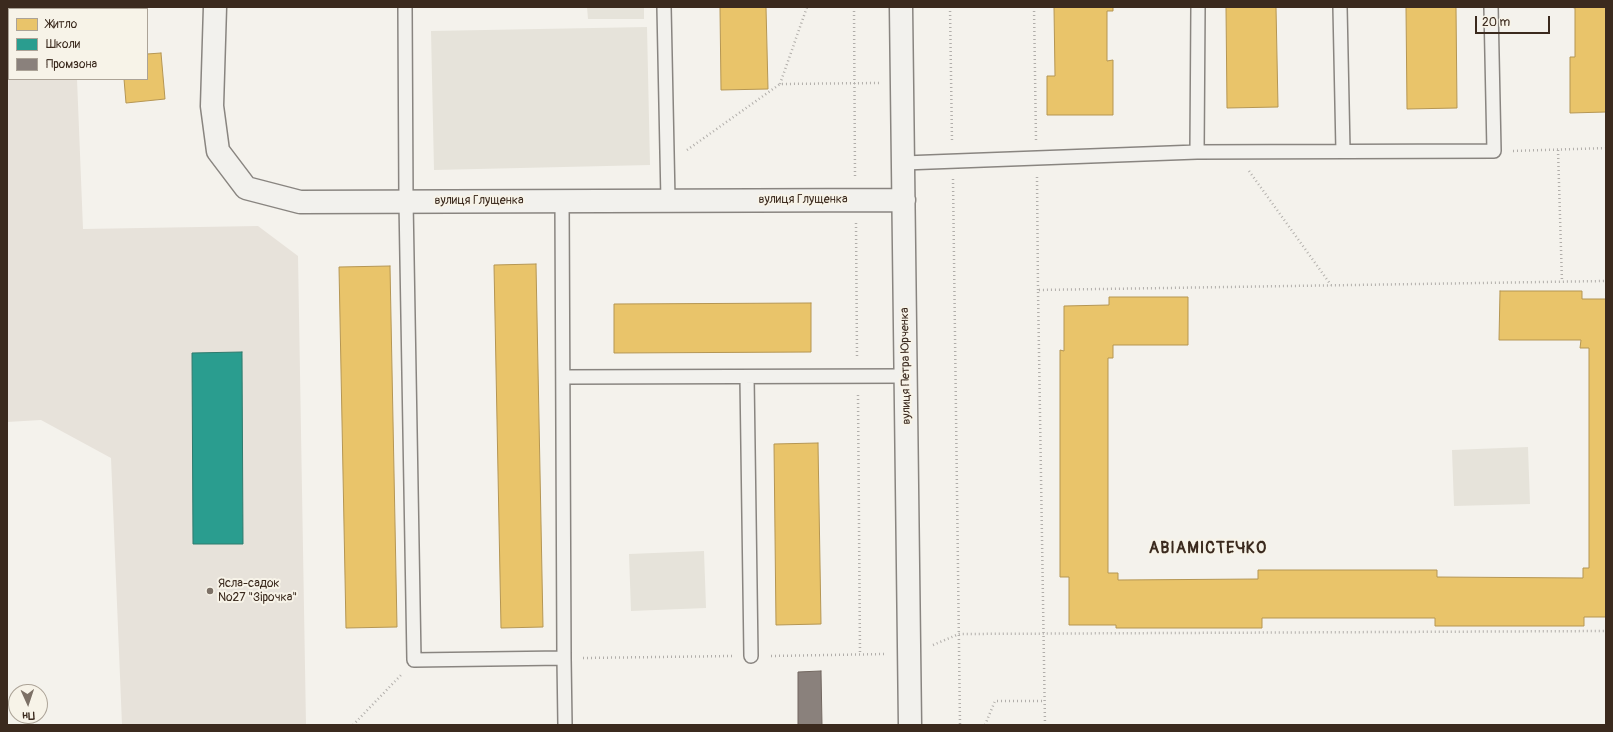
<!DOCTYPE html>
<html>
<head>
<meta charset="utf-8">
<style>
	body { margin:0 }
	#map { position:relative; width:1613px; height:732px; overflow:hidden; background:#f4f2ec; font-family:Pangolin,sans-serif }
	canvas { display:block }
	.frame { position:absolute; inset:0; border:8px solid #3b2a1e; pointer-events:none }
	.legend { position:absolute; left:8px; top:8px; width:140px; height:72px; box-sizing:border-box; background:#f7f3e8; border:1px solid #aca397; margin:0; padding:5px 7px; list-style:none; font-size:12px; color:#3b2a1e }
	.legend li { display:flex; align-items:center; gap:8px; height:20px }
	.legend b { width:20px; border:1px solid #aca397 }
	.north { position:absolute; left:8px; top:684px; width:40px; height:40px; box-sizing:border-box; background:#f7f3e8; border:1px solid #aca397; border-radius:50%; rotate:177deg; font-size:11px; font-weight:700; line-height:16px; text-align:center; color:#3b2a1e }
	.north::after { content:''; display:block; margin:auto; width:14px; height:18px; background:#7c7066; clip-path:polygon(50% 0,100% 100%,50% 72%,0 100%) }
	.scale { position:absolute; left:1475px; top:16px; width:75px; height:18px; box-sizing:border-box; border:2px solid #3b2a1e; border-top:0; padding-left:5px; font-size:12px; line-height:14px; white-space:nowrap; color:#3b2a1e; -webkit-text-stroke:3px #f7f3e8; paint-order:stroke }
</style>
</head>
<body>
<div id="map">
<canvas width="1613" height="732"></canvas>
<div class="frame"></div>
<ul class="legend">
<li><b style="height:11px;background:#e9c46a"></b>Житло</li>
<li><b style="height:11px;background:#2a9d8f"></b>Школи</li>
<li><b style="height:11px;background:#8a817c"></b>Промзона</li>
</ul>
<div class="north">Пн</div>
<div class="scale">20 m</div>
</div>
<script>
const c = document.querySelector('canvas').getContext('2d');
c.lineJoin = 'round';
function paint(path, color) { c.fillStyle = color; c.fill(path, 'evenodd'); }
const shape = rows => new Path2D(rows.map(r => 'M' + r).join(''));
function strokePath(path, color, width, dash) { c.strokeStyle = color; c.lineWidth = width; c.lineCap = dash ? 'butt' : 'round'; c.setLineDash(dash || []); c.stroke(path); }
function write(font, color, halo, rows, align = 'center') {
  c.font = font + ' Pangolin,sans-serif'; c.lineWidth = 4; c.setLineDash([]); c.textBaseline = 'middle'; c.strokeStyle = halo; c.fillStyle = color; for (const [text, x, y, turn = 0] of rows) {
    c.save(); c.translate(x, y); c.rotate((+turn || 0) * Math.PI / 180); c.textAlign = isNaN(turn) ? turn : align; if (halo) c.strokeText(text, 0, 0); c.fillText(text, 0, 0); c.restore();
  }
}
const built = shape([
	[7,10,9,10,9,79,77,79,83,229,258,226,298,256,306,725,122,725,111,458,41,420,7,422]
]);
const green = shape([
	[587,7,644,7,644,19,588,19],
	[647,27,650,165,434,170,431,31],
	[1528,447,1530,504,1454,506,1452,450],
	[704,551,706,608,631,611,629,554]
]);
const homes = shape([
	[720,7,766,7,768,89,721,90,720,7],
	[1054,7,1113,7,1113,11,1107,11,1107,61,1113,60,1113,115,1047,115,1047,76,1055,76,1054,7],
	[1226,7,1276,7,1278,107,1227,108,1226,7],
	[1406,7,1456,7,1457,108,1407,109,1406,7],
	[1570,7,1606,7,1606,112,1570,113,1570,57,1575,57,1575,8,1570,7],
	[161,53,165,99,126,103,124,79,147,79,147,54,161,53],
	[536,264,543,627,501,628,494,265,536,264],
	[390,266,397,627,346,628,339,267,390,266],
	[1500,291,1582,291,1582,299,1606,299,1606,617,1584,617,1584,626,1435,626,1435,618,1262,618,1262,628,1116,628,1116,625,1069,625,1069,577,1060,577,1060,350,1064,351,1064,306,1109,305,1109,297,1188,297,1188,345,1113,345,1113,358,1108,358,1108,573,1118,573,1118,580,1258,579,1258,570,1437,570,1437,577,1583,578,1583,568,1589,568,1589,348,1580,348,1581,340,1499,340,1500,291],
	[811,303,811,352,614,353,614,304,811,303],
	[818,443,821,624,776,625,774,444,818,443]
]);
const schools = shape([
	[242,352,243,544,193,544,192,353,242,352]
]);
const industry = shape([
	[821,671,822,725,798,725,798,672,821,671]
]);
const path = shape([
	[854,7,855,176],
	[950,7,952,142],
	[1034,7,1036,140],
	[780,84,807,7],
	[687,150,780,84,879,83],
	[1558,150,1562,282],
	[1513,151,1606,148],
	[1249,171,1331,285],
	[1037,177,1038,290],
	[953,179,960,725],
	[856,223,857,356],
	[858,395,860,654],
	[933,645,959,634,1606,631],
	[771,656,886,654],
	[583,658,732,656],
	[353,725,402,674],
	[985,725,995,701,1044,701],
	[1045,725,1038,290,1606,281]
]);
const lane = shape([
	[405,7,406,201,414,660,564,658,565,725],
	[664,7,668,200],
	[1340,7,1343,151],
	[1197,152,1198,7],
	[904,163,1197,152,1494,151,1491,7],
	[562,200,564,658],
	[563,377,906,376],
	[747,377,751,656]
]);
const street = shape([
	[215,7,212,106,218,151,246,188,300,202,904,200],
	[901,7,910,725]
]);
const markers = [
	[210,591,4,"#7c7066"]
];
const streetNames = [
	["вулиця Глущенка",803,200],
	["вулиця Глущенка",479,201],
	["вулиця Петра Юрченка",906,366,-91]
];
const poiNames = [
	["Ясла-садок",218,584],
	["№27 \"Зірочка\"",218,598]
];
const districtNames = [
	["АВІАМІСТЕЧКО",1208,549]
];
paint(built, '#e7e2da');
paint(green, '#e6e3da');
paint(homes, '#e9c46a');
strokePath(homes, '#b59653', 1);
paint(schools, '#2a9d8f');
strokePath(schools, '#2f7a6d', 1);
paint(industry, '#8a817c');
strokePath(industry, '#726760', 1);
strokePath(lane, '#898580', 16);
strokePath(street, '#898580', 25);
strokePath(path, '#b1aeaa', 2.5, [1, 3]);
strokePath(lane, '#f2f1ed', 13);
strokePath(street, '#f2f1ed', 22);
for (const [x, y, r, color] of markers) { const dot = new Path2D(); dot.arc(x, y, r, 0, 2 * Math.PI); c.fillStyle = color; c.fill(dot); strokePath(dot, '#f7f3e8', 1.5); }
write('12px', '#3b2a1e', '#f7f3e8', streetNames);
write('12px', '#3b2a1e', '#f7f3e8', poiNames, 'left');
c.letterSpacing = '1px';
write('bold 16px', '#3b2a1e', '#f7f3e8', districtNames);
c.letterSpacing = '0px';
</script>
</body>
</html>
